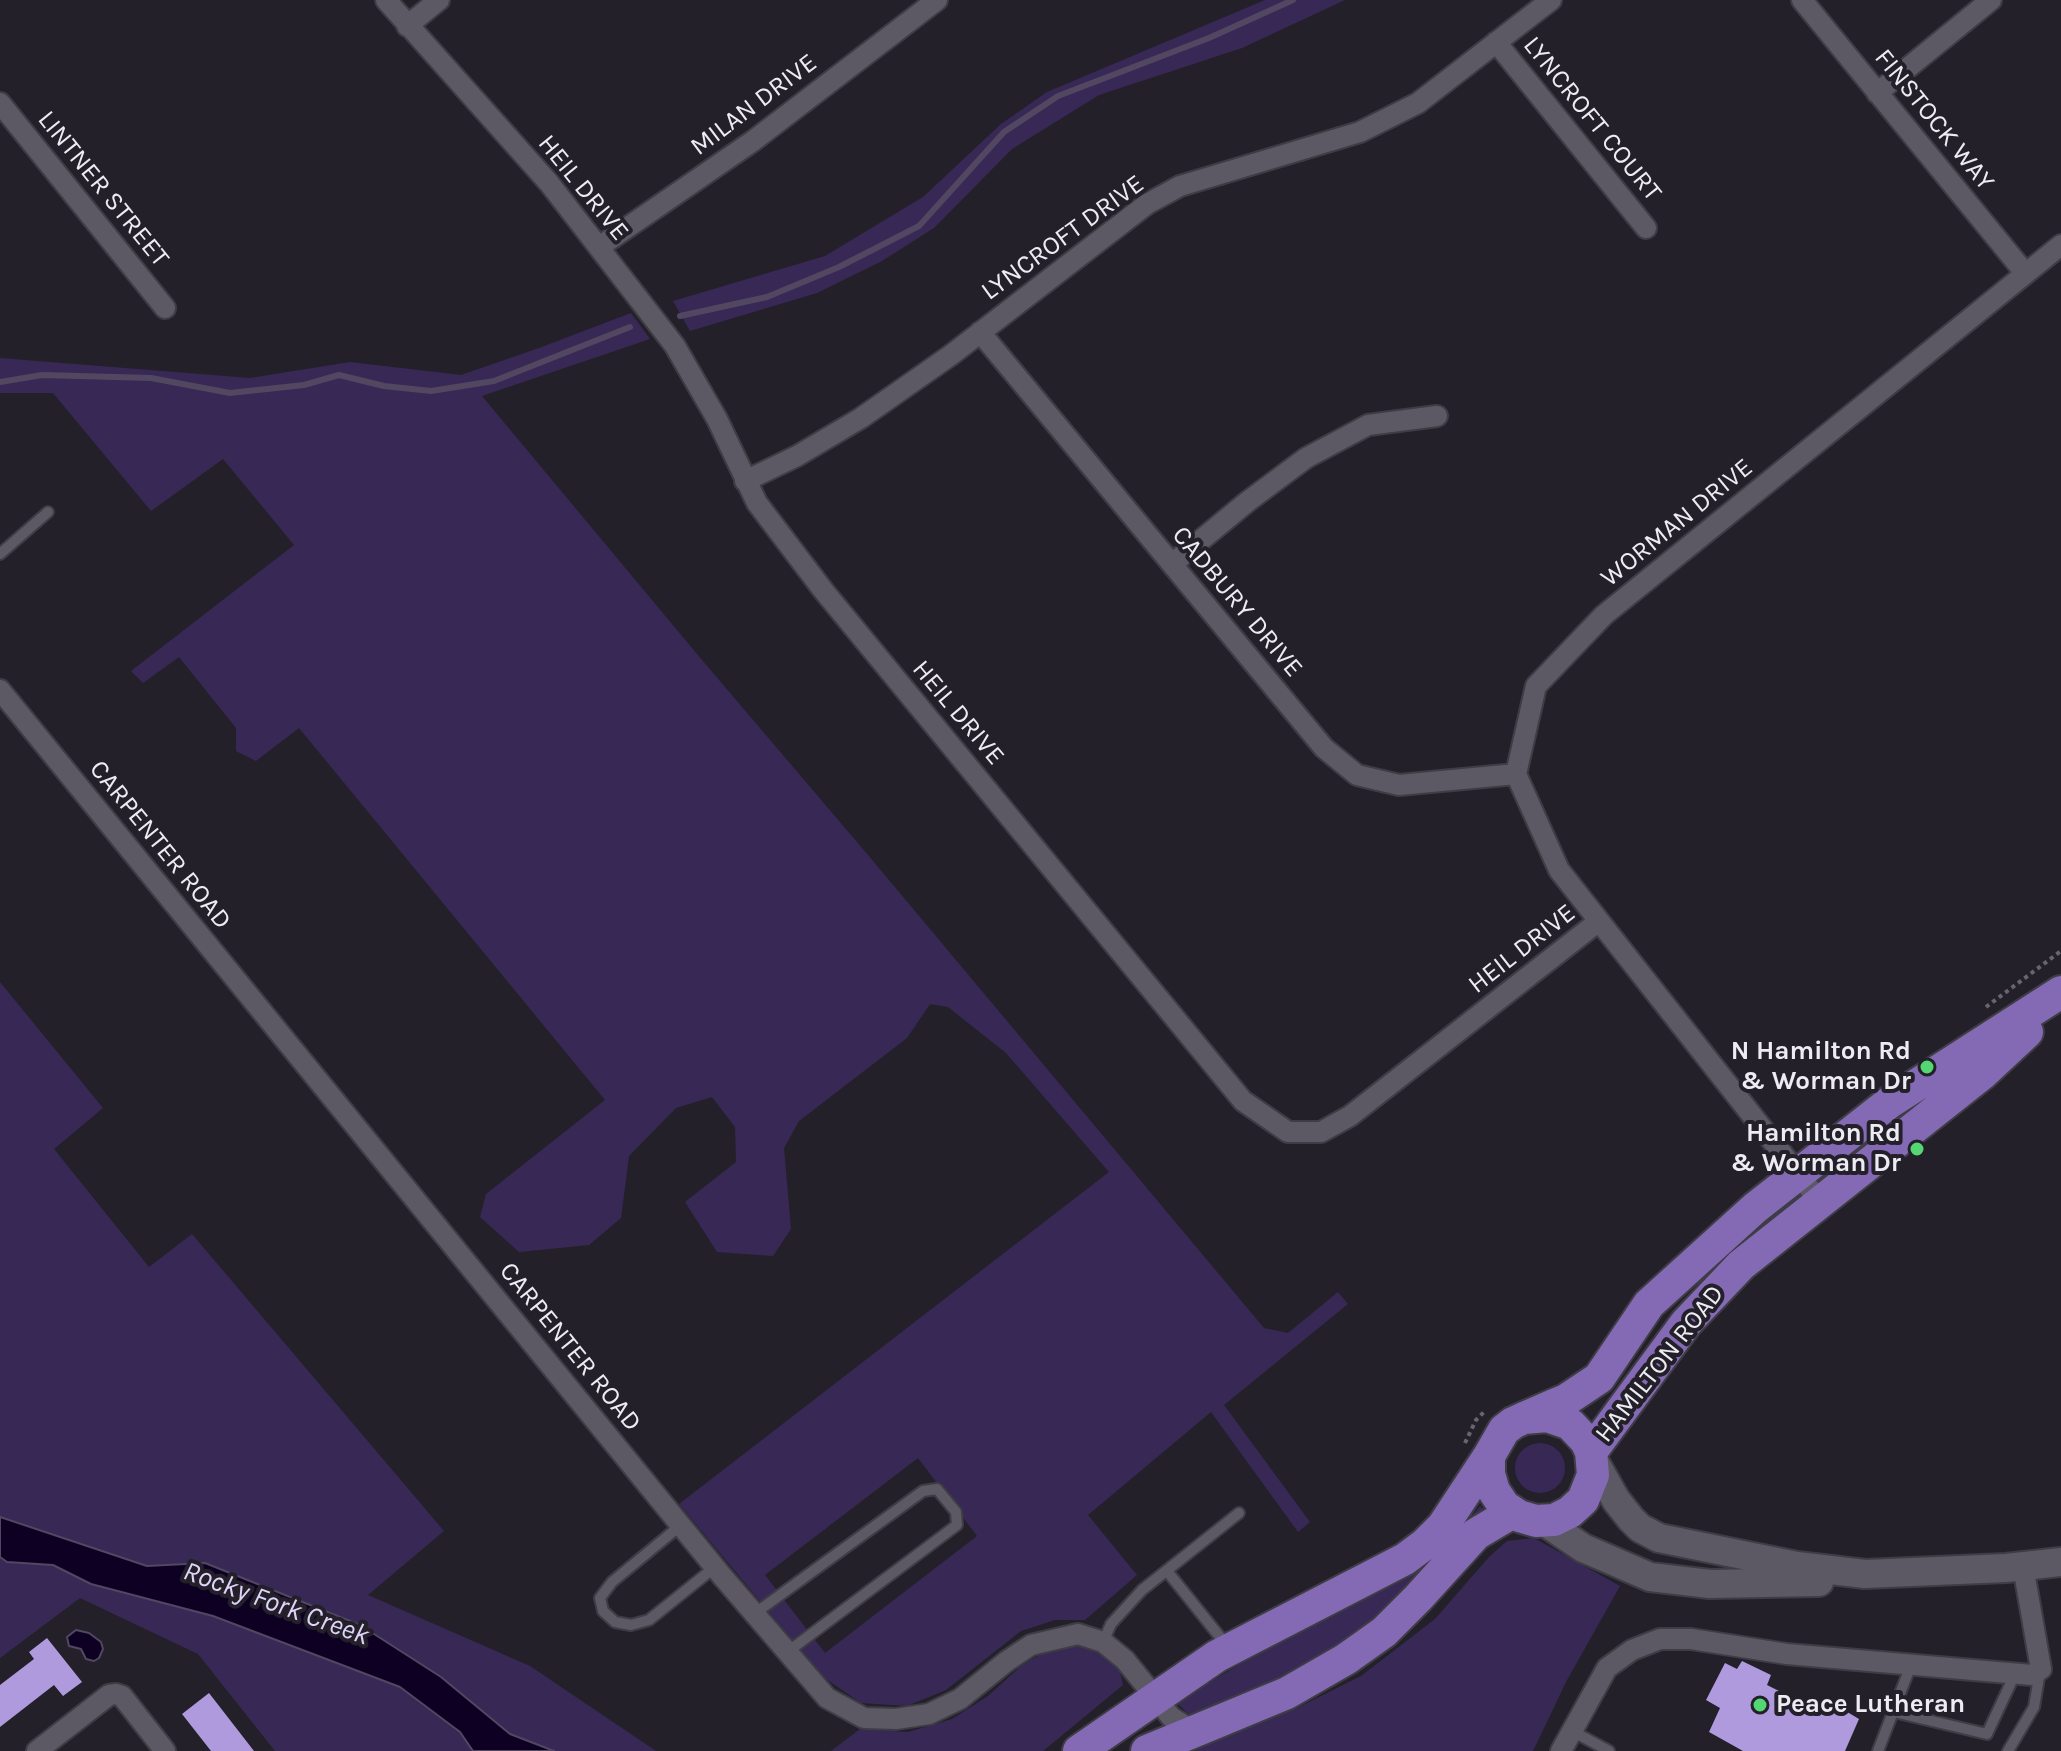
<!DOCTYPE html>
<html>
<head>
<meta charset="utf-8">
<style>
	body { margin:0 }
	canvas { display:block; background:#23202a }
</style>
</head>
<body>
<canvas width="2061" height="1751"></canvas>
<script>
const c = document.querySelector('canvas').getContext('2d');
c.lineJoin = 'round';
function paint(path, color) { c.fillStyle = color; c.fill(path, 'evenodd'); }
const shape = rows => new Path2D(rows.map(r => 'M' + r).join(''));
function strokePath(path, color, width, dash) { c.strokeStyle = color; c.lineWidth = width; c.lineCap = dash ? 'butt' : 'round'; c.setLineDash(dash || []); c.stroke(path); }
function write(font, color, halo, rows, align = 'center') {
  c.font = font + ' Karla,sans-serif'; c.lineWidth = 8; c.setLineDash([]); c.textBaseline = 'middle'; c.strokeStyle = halo; c.fillStyle = color; for (const [text, x, y, turn = 0] of rows) {
    c.save(); c.translate(x, y); c.rotate((+turn || 0) * Math.PI / 180); c.textAlign = isNaN(turn) ? turn : align; if (halo) c.strokeText(text, 0, 0); c.fillText(text, 0, 0); c.restore();
  }
}
const green = shape([
	[1265,0,1345,0,1242,48,1099,95,1012,149,934,228,882,261,817,293,690,331,673,301,825,256,923,197,1001,124,1047,92],
	[631,313,650,339,482,396,702,660,868,855,1264,1328,1288,1333,1338,1292,1348,1304,1224,1405,1310,1522,1298,1532,1211,1412,1088,1515,1137,1575,1085,1620,1055,1620,1021,1631,946,1690,907,1706,861,1703,823,1677,679,1504,1109,1172,1006,1053,948,1007,930,1004,907,1038,799,1121,784,1148,791,1229,773,1256,717,1252,685,1202,736,1162,735,1127,712,1097,676,1108,629,1156,621,1218,589,1245,519,1252,480,1217,486,1194,605,1100,299,728,256,761,236,751,236,728,179,657,143,683,131,671,294,545,223,459,151,511,53,393,0,393,0,358,250,378,350,362,461,375,539,348],
	[918,1458,977,1536,825,1653,765,1575],
	[0,982,103,1108,54,1149,149,1267,192,1234,444,1531,368,1595,530,1666,656,1751,554,1751,510,1734,441,1677,205,1564,147,1566,0,1517],
	'1515 1468a25 25 0 1 1 50 0a25 25 0 1 1-50 0Z',
	[1480,1506,1495,1519,1369,1640,1208,1715,1188,1714,1176,1702,1297,1631,1414,1573,1442,1552],
	[1534,1538,1620,1586,1566,1682,1533,1751,1182,1751,1186,1747,1299,1707,1361,1676,1435,1619,1489,1557,1507,1541],
	[0,1557,7,1562,53,1565,91,1584,213,1616,400,1687,460,1732,473,1751,275,1751,198,1654,80,1598,0,1658],
	[1084,1645,1104,1656,1120,1672,1123,1685,1043,1751,831,1751,860,1729,908,1732,952,1719,988,1696,1021,1666,1051,1648]
]);
const water = shape([
	[0,1517,147,1566,205,1563,360,1625,441,1677,510,1734,554,1751,473,1751,460,1732,400,1687,213,1616,91,1584,53,1565,7,1562,0,1557,0,1517],
	[76,1630,89,1633,101,1642,103,1649,99,1658,94,1661,86,1659,81,1649,69,1646,67,1637,76,1630]
]);
const stream = shape([
	[680,316,767,297,839,267,919,226,1004,132,1058,96,1209,38,1293,0],
	[0,382,42,375,151,378,230,393,304,385,339,375,384,386,431,391,494,381,630,327]
]);
const building = shape([
	[47,1638,82,1682,63,1696,54,1685,0,1727,0,1685,34,1659,29,1652],
	[1742,1661,1771,1675,1767,1685,1823,1713,1829,1701,1859,1719,1845,1751,1743,1751,1709,1732,1720,1708,1706,1700,1725,1663,1737,1669],
	[209,1693,254,1751,211,1751,182,1714]
]);
const path = shape([
	[1986,1007,2061,951],
	[1465,1443,1476,1420,1486,1410]
]);
const service = shape([
	[0,554,48,512],
	[681,1525,612,1582,600,1598,603,1611,615,1622,631,1625,649,1620,715,1567],
	[1167,1571,1228,1647],
	[754,1614,923,1491,937,1489,956,1512,957,1525,786,1653],
	[1103,1642,1111,1624,1142,1590,1239,1513],
	[1894,1712,1987,1734,2015,1674],
	[1572,1731,1609,1751],
	[1878,1751,1911,1665],
	[2008,1751,2034,1707,2040,1671]
]);
const minor = shape([
	[386,0,549,183,675,346,717,419,757,503,823,590,1243,1101,1288,1132,1321,1132,1350,1116,1599,921],
	[1802,0,2025,273],
	[407,26,439,0],
	[1496,42,1646,228],
	[1877,93,1991,0],
	[0,103,165,308],
	[599,247,753,141,937,0],
	[980,332,1324,748,1357,775,1399,785,1516,774],
	[745,481,797,456,861,418,951,355,1147,204,1180,186,1360,132,1418,103,1551,0],
	[1172,564,1247,502,1306,458,1368,425,1437,416],
	[0,690,722,1576,827,1698,864,1718,896,1719,929,1714,960,1699,1007,1661,1031,1645,1078,1634,1103,1642,1125,1660,1171,1717,1194,1732],
	[1821,1203,1559,870,1516,774,1536,686,1604,615,2061,245],
	[37,1751,109,1695,116,1694,122,1696,165,1751],
	[1561,1751,1607,1668,1632,1650,1660,1639,1691,1639,1787,1654,2032,1675,2041,1669,2023,1566]
]);
const secondary = shape([
	[1593,1459,1616,1500,1631,1519,1640,1528,1659,1538,1797,1566,1865,1574,2006,1568,2061,1562],
	[1542,1520,1583,1548,1650,1577,1710,1584,1819,1582]
]);
const primary = shape([
	[1524,1418,1547,1416,1570,1424,1586,1441,1591,1452,1593,1475,1583,1500,1570,1512,1554,1520,1536,1521,1519,1516,1504,1506,1494,1491,1489,1474,1489,1456,1504,1430,1513,1423,1524,1418,1554,1405,1566,1400,1599,1378,1649,1304,1755,1208,1890,1102,2061,992],
	[1591,1452,1686,1323,1741,1265,1982,1074,2027,1032],
	[1079,1751,1217,1656,1405,1559,1425,1544,1443,1526,1489,1456],
	[1147,1751,1287,1693,1346,1659,1384,1632,1418,1598,1476,1534,1513,1512]
]);
const markers = [
	[1927,1067,8,"#54d672"],
	[1917,1149,8,"#54d672"],
	[1760,1705,8,"#54d672"]
];
const streetNames = [
	["MILAN DRIVE",754,105,-37],
	["LYNCROFT COURT",1592,119,51],
	["FINSTOCK WAY",1934,120,51],
	["HEIL DRIVE",583,188,51],
	["LINTNER STREET",103,189,51],
	["LYNCROFT DRIVE",1063,238,-36],
	["WORMAN DRIVE",1677,523,-39],
	["CADBURY DRIVE",1237,602,50],
	["HEIL DRIVE",958,713,50],
	["CARPENTER ROAD",160,845,51],
	["HEIL DRIVE",1522,949,-38],
	["CARPENTER ROAD",570,1347,51],
	["HAMILTON ROAD",1660,1364,-52]
];
const poiNames = [
	["N Hamilton Rd",1911,1052],
	["& Worman Dr",1911,1082],
	["Hamilton Rd",1901,1134],
	["& Worman Dr",1901,1164],
	["Peace Lutheran",1776,1705,"left"]
];
const waterNames = [
	["Rocky Fork Creek",276,1604,20]
];
paint(green, '#382855');
paint(water, '#0e0023');
strokePath(water, '#514761', 2);
strokePath(stream, '#514761', 6);
paint(building, '#af9ade');
strokePath(service, '#3e3c44', 14);
strokePath(minor, '#3e3c44', 24);
strokePath(secondary, '#3e3c44', 32);
strokePath(primary, '#3e3c44', 36);
strokePath(path, '#68656e', 4, [4, 4]);
strokePath(service, '#5c5964', 10);
strokePath(minor, '#5c5964', 20);
strokePath(secondary, '#5c5964', 28);
strokePath(primary, '#846ab4', 32);
for (const [x, y, r, color] of markers) { const dot = new Path2D(); dot.arc(x, y, r, 0, 2 * Math.PI); c.fillStyle = color; c.fill(dot); strokePath(dot, '#23202a', 3); }
write('26px', '#eeecf3', '#23202a', streetNames);
write('bold 26px', '#eeecf3', '#23202a', poiNames, 'right');
write('italic 28px', '#ded4f9', '#23202a', waterNames);
</script>
</body>
</html>
